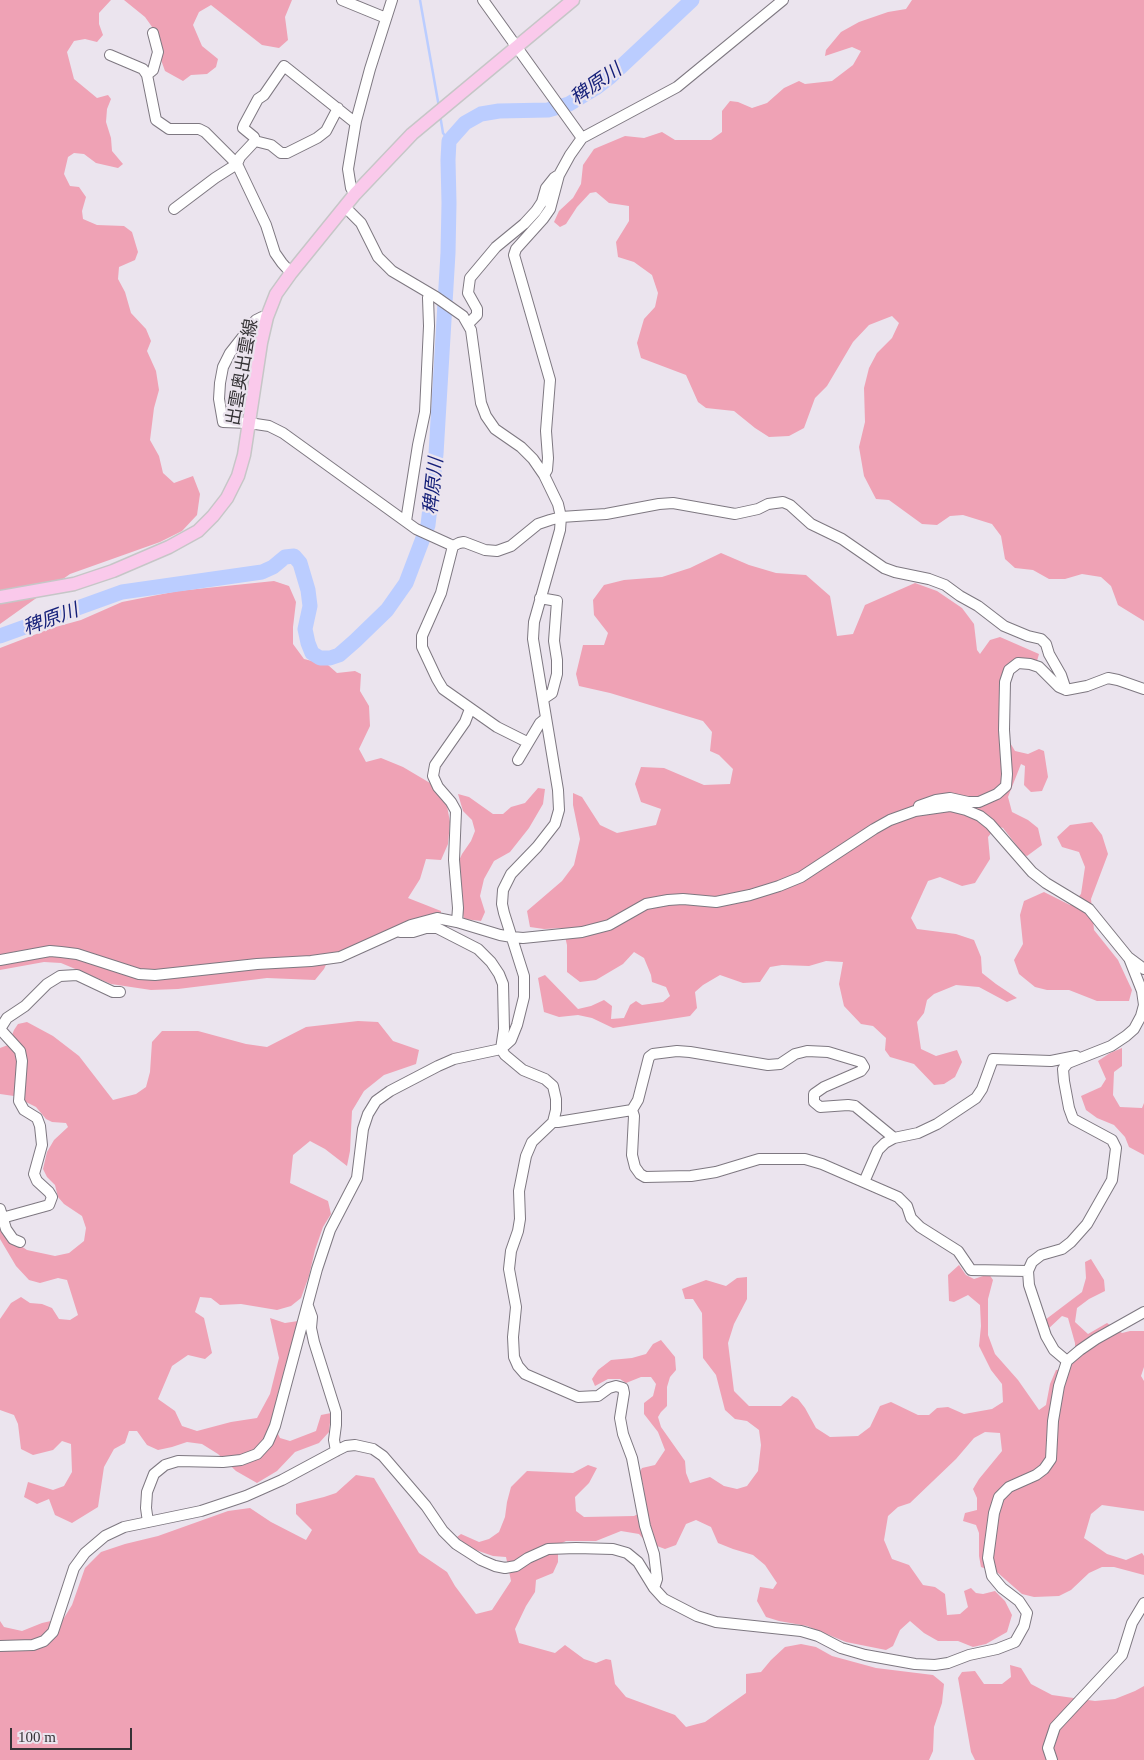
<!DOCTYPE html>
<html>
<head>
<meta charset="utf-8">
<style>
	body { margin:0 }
	#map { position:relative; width:1144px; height:1760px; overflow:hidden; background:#ebe4ee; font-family:Georgia,serif }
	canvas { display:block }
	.scale { position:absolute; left:10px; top:1728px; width:122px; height:22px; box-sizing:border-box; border:2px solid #353336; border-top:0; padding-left:6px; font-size:15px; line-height:18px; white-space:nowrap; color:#353336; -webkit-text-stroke:4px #ebe4ee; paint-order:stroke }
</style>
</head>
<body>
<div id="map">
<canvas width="1144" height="1760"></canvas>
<div class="scale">100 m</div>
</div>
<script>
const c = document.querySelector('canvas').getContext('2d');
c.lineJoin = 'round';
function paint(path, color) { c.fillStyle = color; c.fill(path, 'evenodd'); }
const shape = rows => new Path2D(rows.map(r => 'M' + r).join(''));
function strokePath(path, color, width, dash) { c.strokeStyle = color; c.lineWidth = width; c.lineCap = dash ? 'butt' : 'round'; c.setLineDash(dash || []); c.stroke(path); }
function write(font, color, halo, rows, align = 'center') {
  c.font = font + ' Georgia,"Noto Sans JP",serif'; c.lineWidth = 4.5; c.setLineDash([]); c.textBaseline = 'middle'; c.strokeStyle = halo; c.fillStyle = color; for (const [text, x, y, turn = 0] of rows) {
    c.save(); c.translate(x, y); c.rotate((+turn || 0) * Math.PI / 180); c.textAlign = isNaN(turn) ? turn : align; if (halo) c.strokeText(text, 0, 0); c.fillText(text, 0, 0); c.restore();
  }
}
const green = shape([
	[0,0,111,0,99,13,99,24,103,35,97,42,85,39,74,41,67,52,74,79,97,98,108,95,111,99,107,109,106,122,111,138,112,151,123,164,118,168,96,163,84,154,74,153,68,157,64,174,70,186,79,187,86,197,82,211,83,219,97,225,124,226,132,232,138,252,135,260,119,267,118,279,125,292,131,313,146,329,151,341,147,351,156,371,159,390,154,408,150,440,159,456,163,473,174,483,193,476,200,494,197,515,182,531,160,542,70,574,0,624],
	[124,0,292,0,285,17,288,40,279,48,262,45,211,5,199,12,193,25,202,46,218,59,216,67,207,74,191,75,183,81,165,71,161,60,160,38,145,17],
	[912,0,1144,0,1144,621,1118,605,1111,586,1101,577,1082,574,1065,579,1049,579,1033,570,1015,568,1005,559,1001,536,992,524,963,515,950,516,937,525,922,524,889,500,876,499,864,476,859,447,865,422,864,388,869,368,877,353,892,338,899,323,892,316,869,325,853,342,827,386,815,398,804,428,789,436,769,437,755,428,734,411,706,408,698,402,686,375,641,358,637,343,644,319,655,307,658,293,652,275,634,262,618,257,616,242,629,221,629,206,609,203,596,192,590,193,577,207,566,224,560,227,554,222,559,211,573,198,581,184,583,165,594,149,625,136,644,138,662,132,675,140,711,140,722,132,722,111,730,101,738,102,752,108,767,103,784,88,799,81,805,84,832,81,853,65,861,51,852,47,825,56,826,50,841,32,859,22,888,12,906,9],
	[721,553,749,565,776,573,806,575,830,596,837,636,853,634,865,605,915,583,937,591,962,608,974,624,977,650,980,654,990,640,1000,637,1039,654,1037,661,1004,671,1009,741,1015,751,1028,754,1039,749,1044,751,1048,777,1042,791,1031,792,1024,785,1025,766,1021,764,1008,797,1012,812,1028,820,1038,828,1042,845,1027,856,1024,855,1003,828,997,826,988,837,990,859,975,883,962,886,940,877,928,881,911,918,917,929,956,934,974,940,981,957,982,973,996,984,1017,998,1007,1002,979,987,956,985,934,994,927,1000,924,1013,917,1022,921,1049,936,1056,957,1050,962,1062,955,1077,944,1084,934,1085,914,1064,890,1057,885,1050,886,1038,873,1026,861,1024,844,1006,839,984,843,962,826,961,809,966,782,965,770,967,760,982,743,983,720,975,703,985,695,992,697,1008,690,1016,613,1028,592,1018,578,1015,559,1017,544,1012,538,978,545,975,578,1009,591,1006,604,1000,612,1006,611,1019,624,1018,630,1005,636,1001,642,1005,663,1002,670,996,666,987,652,982,651,975,644,958,634,952,623,964,596,980,580,982,567,972,567,945,563,928,544,929,530,927,527,911,562,881,574,865,580,839,573,805,573,793,582,797,600,825,617,833,656,825,661,809,641,802,635,784,641,767,664,768,704,785,730,784,733,769,719,755,710,751,712,732,703,721,610,693,579,686,576,674,583,645,604,645,608,633,594,615,593,600,604,585,624,580,662,577,690,568],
	[274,581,289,586,296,602,293,627,293,644,304,659,328,665,337,673,355,671,361,674,360,691,369,706,370,726,359,749,366,762,381,758,403,767,430,783,447,806,450,822,448,844,441,860,426,859,420,879,408,898,441,911,441,916,355,947,331,954,324,969,315,980,267,978,178,989,151,990,111,984,61,963,44,962,0,970,0,648,52,628,81,620,122,602,178,591],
	[538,788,545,789,543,804,529,828,510,852,494,861,484,879,480,896,485,912,481,921,464,919,457,883,457,865,462,854,471,841,475,831,472,820,463,811,458,794,469,797,493,814,503,814,511,807,525,803],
	[1092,822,1102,835,1108,854,1091,899,1094,930,1118,960,1132,990,1129,1001,1097,1001,1069,990,1047,990,1035,987,1019,974,1014,960,1023,944,1020,915,1024,901,1044,892,1070,905,1081,894,1085,867,1079,852,1062,847,1057,837,1070,825],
	[358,1021,378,1022,393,1041,419,1050,416,1064,384,1075,364,1091,352,1111,350,1151,347,1166,325,1149,310,1141,293,1155,290,1183,328,1201,331,1214,323,1227,315,1250,309,1276,301,1298,291,1306,277,1310,241,1304,220,1305,211,1298,200,1297,195,1312,204,1318,212,1353,205,1359,188,1355,172,1366,158,1399,175,1411,182,1426,197,1431,231,1422,257,1418,270,1394,279,1358,270,1318,285,1323,298,1321,278,1393,272,1422,280,1438,290,1441,316,1431,321,1415,331,1413,329,1432,319,1443,295,1452,277,1471,257,1483,236,1471,218,1454,202,1444,187,1442,172,1447,158,1450,147,1445,137,1431,129,1431,125,1443,114,1449,104,1467,98,1507,72,1523,55,1515,49,1499,37,1504,24,1497,28,1482,53,1490,64,1486,72,1472,71,1444,62,1441,53,1450,33,1455,21,1449,18,1424,14,1415,0,1410,0,1319,11,1303,21,1297,30,1303,42,1304,52,1308,59,1319,70,1320,78,1315,67,1280,58,1278,40,1283,29,1280,16,1266,0,1239,0,1219,12,1240,27,1250,55,1256,69,1253,84,1241,86,1228,82,1216,64,1204,58,1197,55,1185,47,1177,43,1169,47,1152,54,1140,68,1127,66,1123,52,1122,46,1119,36,1107,14,1096,0,1094,0,1048,8,1045,14,1030,18,1024,27,1022,53,1036,79,1056,113,1100,136,1094,146,1087,150,1072,152,1042,162,1031,198,1031,246,1044,267,1047,306,1027],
	[1122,1048,1122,1066,1114,1072,1113,1095,1120,1107,1142,1108,1144,1103,1144,1155,1129,1147,1125,1137,1114,1125,1097,1118,1086,1110,1081,1096,1101,1087,1106,1079,1098,1061,1110,1053],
	[1091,1259,1104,1280,1105,1291,1089,1299,1077,1308,1075,1322,1088,1334,1107,1323,1122,1333,1130,1331,1144,1331,1144,1367,1141,1376,1144,1381,1144,1511,1102,1505,1091,1514,1084,1538,1107,1554,1126,1560,1142,1553,1144,1556,1144,1575,1114,1567,1102,1567,1089,1573,1071,1590,1059,1596,1034,1597,1022,1594,998,1573,981,1567,979,1556,979,1533,976,1525,963,1521,965,1513,977,1510,977,1498,973,1489,979,1479,1002,1451,1000,1433,985,1432,974,1438,956,1459,910,1503,898,1507,888,1516,884,1540,892,1559,909,1565,923,1585,935,1587,945,1594,947,1615,960,1614,968,1607,964,1591,971,1588,976,1593,983,1594,995,1591,1005,1601,1012,1615,1007,1632,986,1644,973,1647,958,1641,938,1641,924,1633,910,1621,900,1630,893,1646,886,1650,846,1642,807,1626,779,1621,766,1617,757,1601,760,1587,773,1589,777,1583,765,1565,753,1555,733,1549,718,1543,711,1527,696,1520,686,1524,676,1545,665,1549,646,1542,639,1534,621,1531,596,1541,566,1541,558,1545,558,1562,553,1573,536,1580,535,1592,526,1606,515,1629,519,1643,555,1653,565,1645,584,1659,596,1663,606,1659,611,1660,615,1684,626,1697,675,1715,686,1727,705,1722,746,1693,746,1674,761,1672,771,1660,785,1647,801,1644,816,1647,832,1656,876,1668,933,1675,944,1684,942,1703,934,1727,933,1751,929,1760,0,1760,0,1621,4,1627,22,1631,42,1623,64,1618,72,1605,85,1568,101,1552,125,1544,158,1536,228,1511,250,1508,271,1522,306,1540,312,1530,296,1514,296,1504,324,1497,336,1493,356,1475,374,1478,419,1553,447,1572,455,1586,476,1614,492,1610,511,1581,506,1557,493,1556,470,1548,457,1537,461,1534,479,1542,489,1539,499,1532,505,1517,507,1502,511,1487,527,1471,573,1473,588,1465,597,1468,589,1483,575,1497,576,1511,584,1517,634,1516,646,1510,643,1484,639,1473,642,1468,655,1465,665,1450,658,1432,644,1414,644,1403,653,1396,656,1384,651,1377,641,1377,626,1383,620,1379,608,1379,595,1386,592,1379,598,1370,611,1360,632,1358,646,1354,653,1344,661,1340,675,1357,676,1370,670,1377,667,1387,667,1406,661,1412,658,1417,661,1427,685,1461,686,1473,690,1483,710,1477,724,1486,737,1489,747,1486,758,1471,761,1445,759,1430,747,1421,735,1419,725,1410,716,1375,703,1358,702,1313,693,1299,685,1299,682,1289,706,1280,726,1286,737,1278,747,1277,747,1299,734,1324,728,1343,734,1391,749,1406,781,1406,792,1396,798,1399,805,1408,816,1428,830,1437,858,1436,870,1427,880,1406,891,1402,918,1415,929,1415,937,1408,948,1407,964,1414,992,1409,1003,1402,1002,1384,991,1370,979,1346,981,1326,980,1305,968,1295,954,1302,949,1301,948,1275,959,1265,966,1275,974,1279,989,1274,993,1280,988,1299,988,1335,995,1354,1018,1380,1039,1410,1046,1405,1050,1384,1056,1370,1069,1368,1075,1360,1075,1343,1068,1318,1062,1316,1047,1330,1045,1320,1082,1292,1086,1278,1085,1262],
	[1010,1665,1021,1668,1031,1684,1052,1695,1095,1701,1115,1699,1135,1691,1144,1686,1144,1760,975,1760,971,1752,958,1678,962,1672,975,1671,984,1684,1002,1684,1011,1677]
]);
const stream = shape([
	[420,0,439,107],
	[440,115,443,133,449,141]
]);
const river = shape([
	[0,636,122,592,262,572,273,567,285,557,294,556,300,563,308,590,310,606,305,629,308,643,312,653,320,658,330,658,339,655,355,641,387,610,406,583,428,525,436,454,448,253,449,203,448,160,449,141,465,123,481,114,499,111,548,110,569,104,597,87,610,77,692,0]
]);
const minor = shape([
	[342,0,386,18],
	[483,0,582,138],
	[110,55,143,69,147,75,156,120,169,129,199,129,205,132,237,164,266,225,275,253,282,263,291,273],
	[147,75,153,70,158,52,153,33],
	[255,141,254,137,243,128,244,125,258,99,264,95,284,66,353,121,356,121],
	[355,194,351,188,348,169,356,121,370,69,392,0],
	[174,209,215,178,237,164,240,157,255,141,271,145,281,153,287,153,317,138,326,131,338,108],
	[267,317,262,317,256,320,230,353,223,367,220,383,219,399,223,422,249,423,269,426,283,433,416,529,449,544,453,546,459,543,464,542,485,550,497,551,511,546,538,524,550,520,561,517,606,514,659,504,673,503,735,514,758,509,768,504,783,502,790,505,811,524,842,539,884,568,895,572,929,579,945,585,960,596,978,606,1004,626,1028,636,1041,639,1046,644,1049,654,1061,675,1066,690],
	[468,324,477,315,477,309,468,293,470,278,496,247,524,224,536,211,542,202,546,188,554,178,557,176],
	[544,475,547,470,548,458,546,431,550,380,514,255,516,249,543,219,550,209,559,175,570,155,582,138,677,87,783,0],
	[406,521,418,445,425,412,429,326,428,298,429,294],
	[453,546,441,593,422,636,422,647,437,679,443,689,497,727,527,742],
	[540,598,557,601,554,641,557,660,557,674,552,693,543,699],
	[518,760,540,723,546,718],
	[919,806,936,800,950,798,968,802,979,802,997,794,1006,786,1007,774,1004,730,1005,682,1009,670,1018,663,1030,664,1039,667,1059,687,1066,690,1087,686,1108,678,1118,680,1144,689],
	[457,922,458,908,454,860,456,811,451,802,438,787,433,776,435,765,465,722,470,709],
	[400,932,413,932,426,928,437,928,478,949,491,962,499,974,503,984,504,1029,501,1049,505,1055,523,1070,545,1079,553,1086,556,1099,556,1110,553,1122,532,1142,526,1156,519,1191,520,1219,518,1231,511,1251,509,1269,516,1307,513,1337,514,1357,518,1366,525,1374,578,1397,598,1396,609,1388,616,1386,623,1388,624,1393,620,1418,623,1434,632,1458,645,1526,654,1554,657,1579,654,1588],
	[0,960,50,951,61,952,77,954,139,974,155,975,257,964,311,961,340,957,411,925,437,918,457,922,500,935,512,937,523,938,582,932,609,925,646,904,668,900,683,899,716,902,750,895,779,886,801,877,874,829,890,820,915,811,950,806,966,810,980,816,990,824,1032,872,1046,883,1089,909,1128,957,1144,969],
	[632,1110,634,1116,632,1155,635,1167,640,1174,645,1177,691,1176,716,1172,759,1159,805,1159,822,1164,898,1197,907,1206,911,1218,920,1227,958,1251,971,1270,1028,1271],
	[553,1122,558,1122,632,1110,638,1100,649,1057,653,1054,677,1051,690,1052,768,1065,780,1064,795,1054,807,1051,828,1052,861,1062,864,1067,861,1071,824,1087,814,1094,814,1102,820,1107,848,1105,855,1106,894,1138],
	[864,1182,878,1150,885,1143,894,1138,918,1133,937,1124,976,1098,982,1089,993,1059,1051,1061,1076,1056],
	[0,1209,6,1229,13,1239,20,1242],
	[2,1218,49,1205,52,1197,49,1192,37,1181,34,1174,42,1145,40,1126,37,1118,24,1110,19,1101,22,1061,20,1051,0,1029,7,1018,25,1006,47,984,60,976,77,975,113,992,120,992],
	[308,1306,312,1317,311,1328,314,1342,336,1412,336,1425,334,1440,336,1451],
	[1067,1361,1054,1350,1046,1336,1029,1285,1028,1271,1032,1262,1041,1255,1062,1249,1071,1242,1087,1224,1112,1180,1116,1148,1112,1140,1073,1119,1069,1108,1064,1081,1063,1069,1068,1063,1111,1046,1126,1036,1134,1029,1141,1016,1144,1005,1142,991,1129,958],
	[148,1522,146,1508,147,1492,154,1474,165,1465,178,1461,223,1462,241,1460,257,1454,268,1442,275,1426,317,1269,330,1230,357,1178,363,1129,368,1114,376,1101,390,1091,438,1066,454,1059,501,1049,511,1040,517,1025,524,997,524,976,504,913,502,904,503,890,511,874,537,847,555,824,559,810,558,790,533,639,534,622,560,530,561,517,558,504,544,475,533,459,521,447,495,429,486,416,481,403,471,330,463,316,436,297,392,271,378,257,361,223,345,207],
	[0,1646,33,1645,44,1641,53,1632,74,1568,85,1553,105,1536,124,1527,201,1511,246,1496,282,1480,336,1451,346,1446,355,1445,373,1449,383,1456,426,1506,443,1531,456,1544,481,1560,495,1566,505,1568,516,1566,528,1558,548,1549,576,1548,613,1549,627,1553,638,1562,654,1588,664,1599,697,1616,716,1622,801,1631,818,1636,841,1648,865,1655,915,1664,935,1665,948,1663,969,1655,997,1649,1015,1642,1024,1626,1027,1613,1019,1601,1002,1588,992,1576,988,1558,994,1513,999,1497,1009,1487,1036,1475,1044,1469,1051,1459,1053,1421,1059,1386,1067,1361,1080,1350,1096,1339,1144,1312],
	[1052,1760,1048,1748,1055,1727,1122,1655,1132,1623,1144,1603]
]);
const major = shape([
	[0,597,74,584,113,571,169,547,198,531,213,516,227,498,238,476,244,455,261,343,267,317,276,294,291,273,355,194,412,134,573,0]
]);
const streetNames = [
	["出雲奥出雲線",241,372,-80]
];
const waterNames = [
	["稗原川",595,83,-35],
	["稗原川",432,486,-84],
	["稗原川",50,618,-20]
];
paint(green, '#efa2b5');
strokePath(stream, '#bbcdff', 2.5);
strokePath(river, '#bbcdff', 15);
strokePath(minor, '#7e7881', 12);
strokePath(major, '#c6c6c7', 15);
strokePath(minor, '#fff', 10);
strokePath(major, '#fac9eb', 12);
write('18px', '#353336', '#ebe4ee', streetNames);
write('italic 19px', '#141f79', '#ebe4ee', waterNames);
</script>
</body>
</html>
